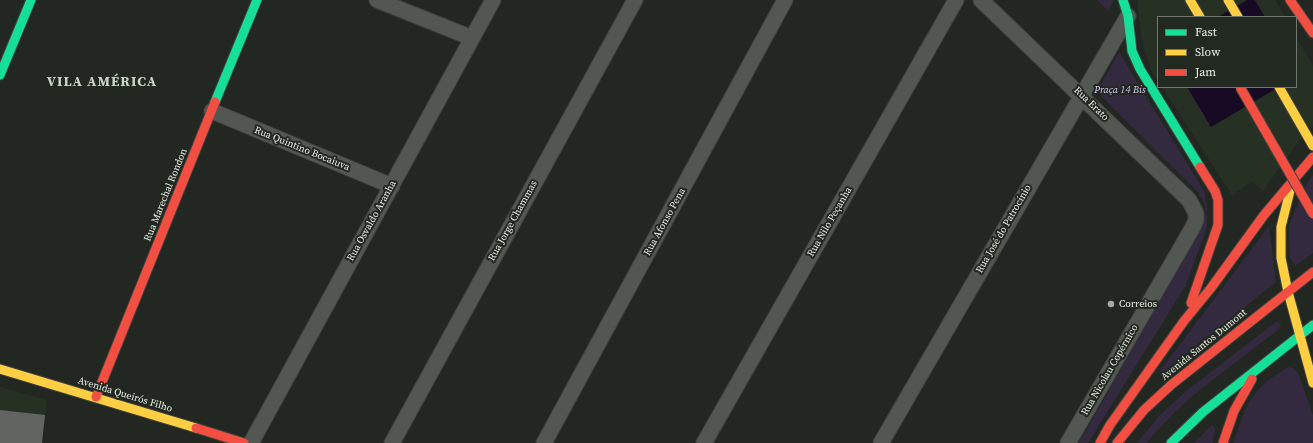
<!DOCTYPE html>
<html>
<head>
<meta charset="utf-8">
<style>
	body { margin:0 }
	#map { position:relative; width:1313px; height:443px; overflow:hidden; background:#232722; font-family:"Source Serif 4",serif }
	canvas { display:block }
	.legend { position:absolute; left:1157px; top:16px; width:140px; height:72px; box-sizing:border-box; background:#222920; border:1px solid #727870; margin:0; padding:5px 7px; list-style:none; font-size:12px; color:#ebefe9 }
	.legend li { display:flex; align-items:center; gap:8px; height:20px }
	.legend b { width:20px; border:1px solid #727870 }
</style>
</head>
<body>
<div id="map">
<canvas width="1313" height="443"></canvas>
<ul class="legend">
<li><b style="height:5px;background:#16e098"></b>Fast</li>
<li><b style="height:5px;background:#ffcf43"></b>Slow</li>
<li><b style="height:5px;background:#f24e42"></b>Jam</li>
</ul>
</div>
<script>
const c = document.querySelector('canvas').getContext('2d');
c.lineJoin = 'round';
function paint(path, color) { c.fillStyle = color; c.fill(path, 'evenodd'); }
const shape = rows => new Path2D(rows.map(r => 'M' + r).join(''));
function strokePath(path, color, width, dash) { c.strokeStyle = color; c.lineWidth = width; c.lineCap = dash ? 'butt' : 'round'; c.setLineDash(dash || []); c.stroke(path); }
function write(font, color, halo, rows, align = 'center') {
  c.font = font + ' "Source Serif 4",serif'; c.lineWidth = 4; c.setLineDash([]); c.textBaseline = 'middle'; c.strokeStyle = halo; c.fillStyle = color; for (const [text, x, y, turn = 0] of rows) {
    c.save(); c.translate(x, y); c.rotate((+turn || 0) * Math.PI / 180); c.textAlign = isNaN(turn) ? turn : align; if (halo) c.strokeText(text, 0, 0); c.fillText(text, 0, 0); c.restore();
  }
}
const built = shape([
	[1139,0,1275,0,1285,17,1158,17,1158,81,1151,70,1142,41,1137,1],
	[1296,37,1313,65,1313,126,1295,146,1263,191,1252,182,1232,195,1162,87,1296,87],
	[0,387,47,400,42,443,0,443]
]);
const green = shape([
	[1097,0,1114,0,1108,11],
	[1119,52,1204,191,1207,205,1207,227,1186,285,1088,443,1079,443,1202,227,1206,213,1204,202,1197,191,1099,94,1099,88],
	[1313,175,1313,253,1295,266,1290,258,1289,226,1305,186],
	[1269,226,1276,282,1162,373,1160,371],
	[1277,321,1281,325,1279,329,1197,392,1173,414,1146,443,1137,443,1158,417,1185,392],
	[1288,367,1294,368,1298,373,1313,415,1313,443,1233,443,1246,407,1257,391,1267,381],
	[1212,425,1215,428,1213,443,1194,443]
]);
const water = shape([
	[1247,0,1255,0,1265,17,1218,17],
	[1187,87,1279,87,1211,127]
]);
const building = shape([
	[0,410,45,415,42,443,0,443]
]);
const street = shape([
	[377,0,472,38],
	[981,0,1189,200,1196,213,1196,220,1193,227,1068,443],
	[212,111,392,186],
	[251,443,493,0],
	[392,443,635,0],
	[544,443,785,0],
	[704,443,956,0],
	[881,443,1128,16]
]);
const fast = shape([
	[1123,0,1128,16,1132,51,1140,69,1200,167],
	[0,75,31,0],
	[215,102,257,0],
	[1171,443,1203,412,1313,325]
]);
const slow = shape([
	[1190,0,1200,17],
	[1228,0,1238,17],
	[1279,87,1313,146],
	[1291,187,1281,227,1281,258,1288,292,1313,383],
	[0,369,196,428]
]);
const jam = shape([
	[1290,0,1313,33],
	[1191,303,1218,225,1218,200,1215,191,1200,167],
	[96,397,215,102],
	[196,428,244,443],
	[1100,443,1110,425,1184,321,1211,288,1264,215,1313,157],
	[1117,443,1144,410,1171,385,1313,272],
	[1223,443,1234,411,1252,379]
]);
const jamBridge = shape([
	[1240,87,1313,214]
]);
const markers = [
	[1111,304,4,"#a5a9a3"]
];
const parkNames = [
	["Praça 14 Bis",1120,90]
];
const streetNames = [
	["Rua Erato",1091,104,44],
	["Rua Quintino Bocaiuva",302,149,22],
	["Rua Marechal Rondon",166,195,-68],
	["Rua Osvaldo Aranha",372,221,-61],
	["Rua Jorge Chammas",513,221,-61],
	["Rua Afonso Pena",665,222,-61],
	["Rua Nilo Peçanha",830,222,-60],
	["Rua José do Patrocínio",1004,229,-60],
	["Avenida Santos Dumont",1204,345,-39],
	["Rua Nicolau Copérnico",1110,370,-60],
	["Avenida Queirós Filho",125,395,17]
];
const poiNames = [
	["Correios",1119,304]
];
const districtNames = [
	["VILA AMÉRICA",102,82]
];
paint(built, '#263123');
paint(green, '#332a3f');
paint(water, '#160a24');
paint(building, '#616460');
strokePath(street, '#40423f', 17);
strokePath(fast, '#40423f', 11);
strokePath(slow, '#40423f', 11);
strokePath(jam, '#40423f', 11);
strokePath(street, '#535752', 15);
strokePath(fast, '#16e098', 9);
strokePath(slow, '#ffcf43', 9);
strokePath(jam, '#f24e42', 9);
strokePath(jamBridge, '#40423f', 11, []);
strokePath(jamBridge, '#f24e42', 9);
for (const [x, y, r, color] of markers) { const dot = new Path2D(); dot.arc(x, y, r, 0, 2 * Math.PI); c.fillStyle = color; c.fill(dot); strokePath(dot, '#222920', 1.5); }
write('italic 10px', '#ddc8fa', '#222920', parkNames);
write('10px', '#ebefe9', '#222920', streetNames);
write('10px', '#ebefe9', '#222920', poiNames, 'left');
c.letterSpacing = '1px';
write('bold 14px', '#ccd5c9', '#222920', districtNames);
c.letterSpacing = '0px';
</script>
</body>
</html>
